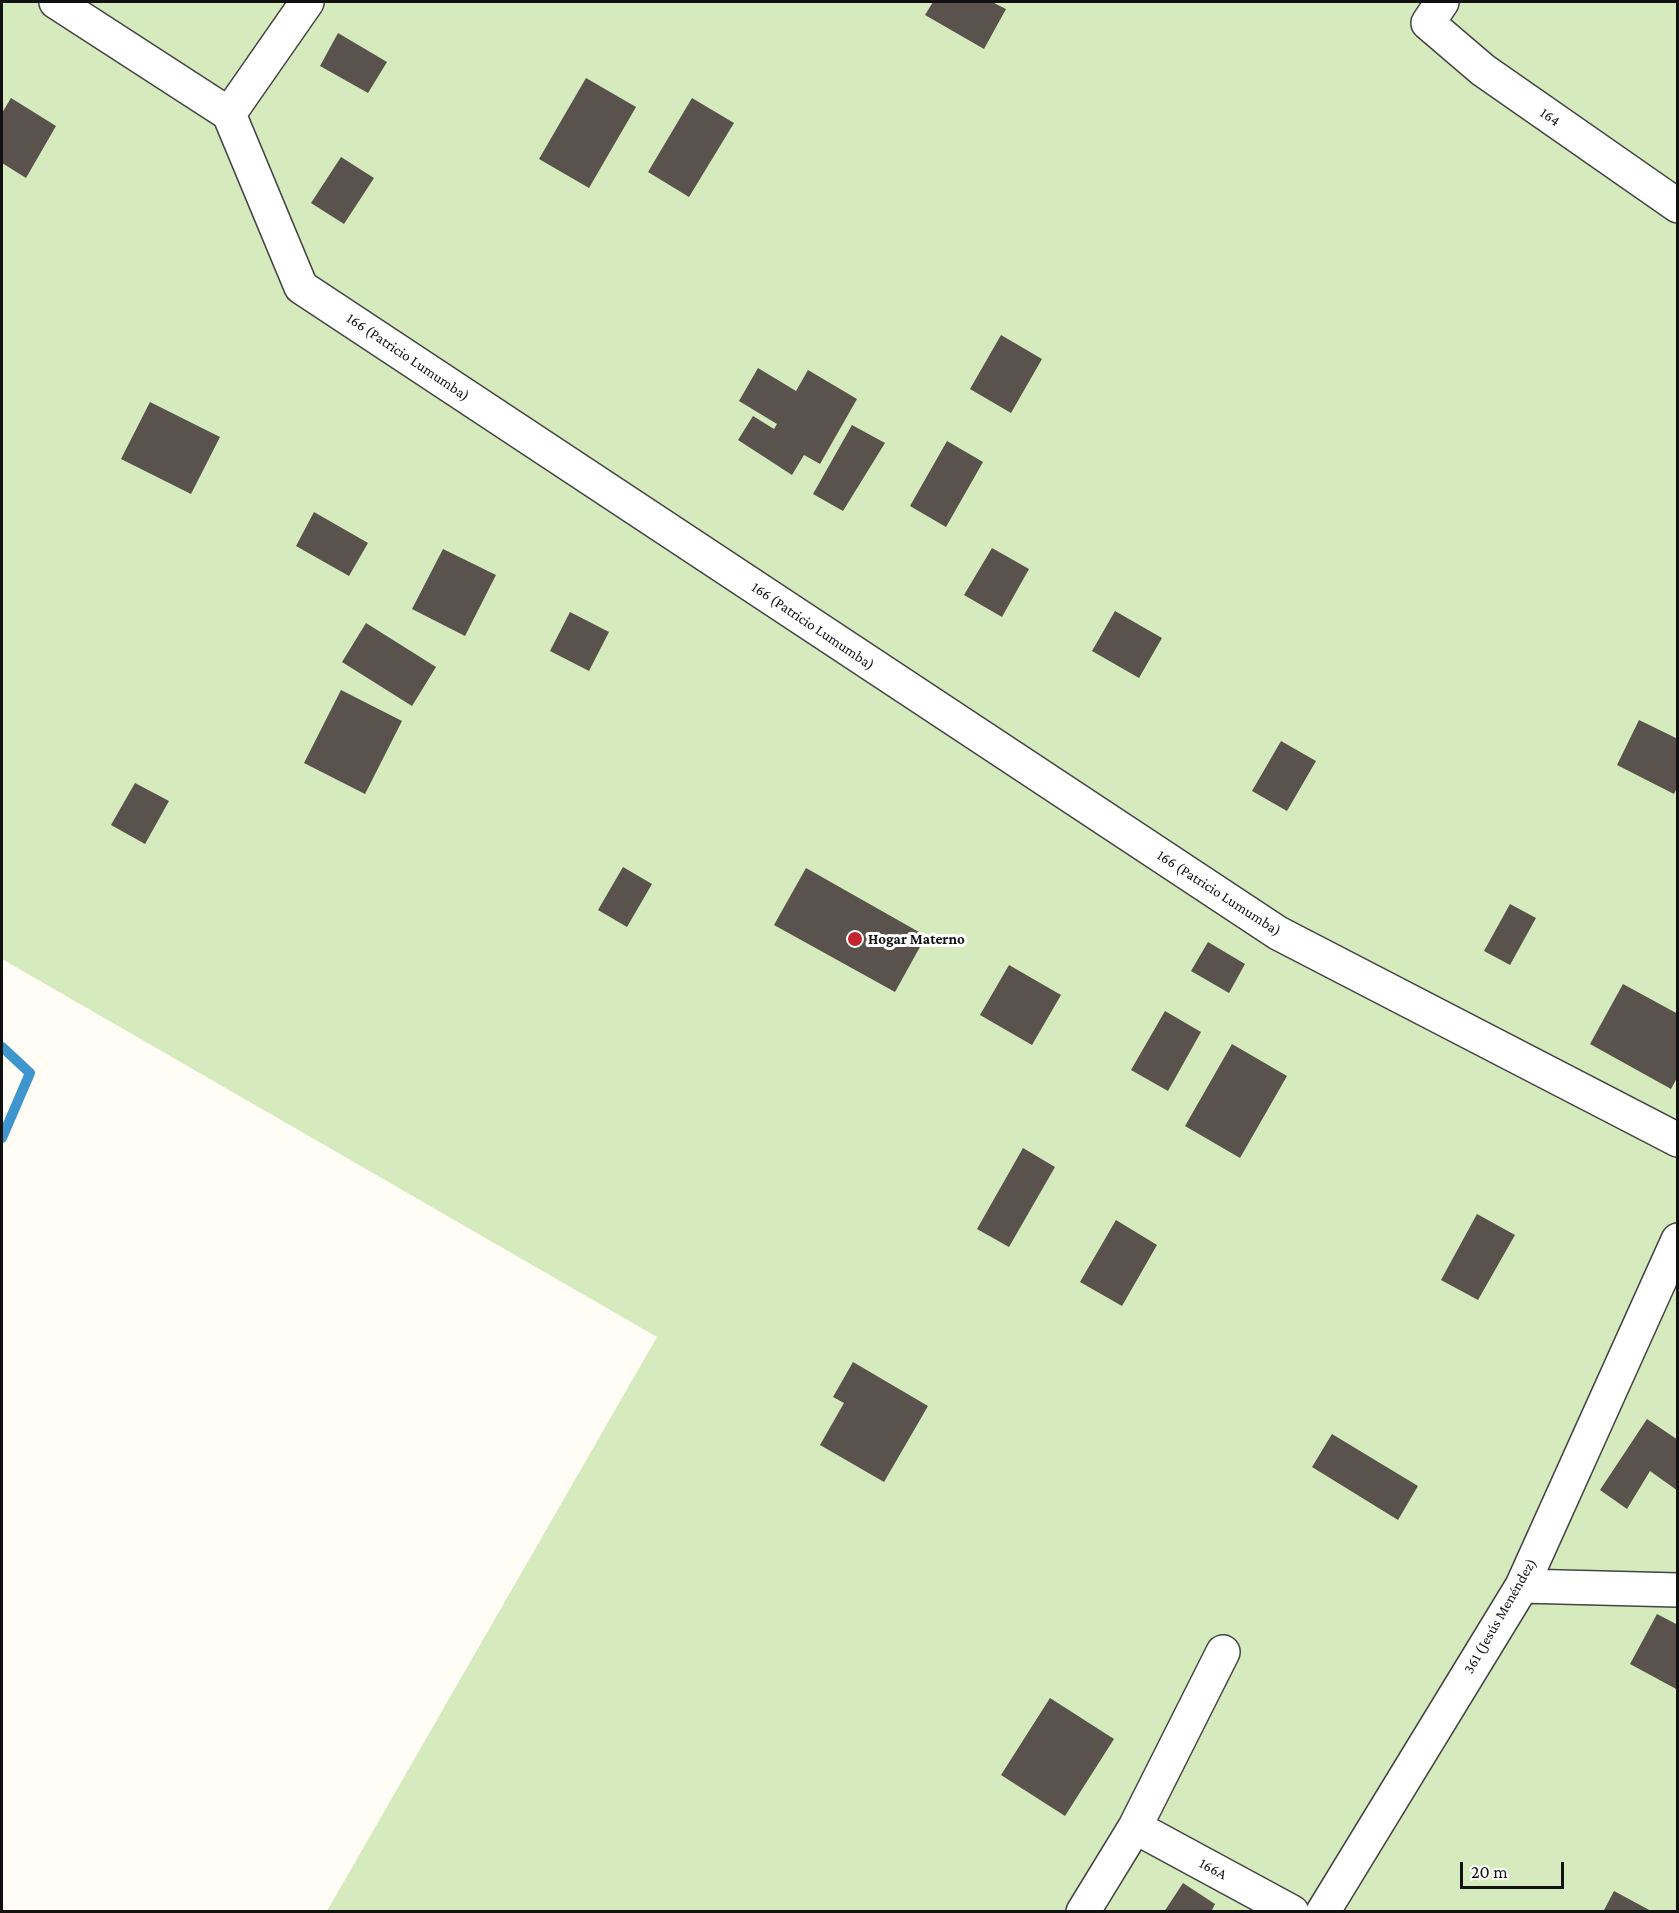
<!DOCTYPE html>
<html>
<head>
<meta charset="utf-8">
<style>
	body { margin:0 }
	#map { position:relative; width:1679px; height:1913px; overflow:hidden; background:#fffdf5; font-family:"Crimson Pro",serif }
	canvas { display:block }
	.frame { position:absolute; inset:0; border:3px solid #111; pointer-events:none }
	.scale { position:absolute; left:1460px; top:1862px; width:104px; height:27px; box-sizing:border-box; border:3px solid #111; border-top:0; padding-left:8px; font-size:18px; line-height:21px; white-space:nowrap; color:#111; -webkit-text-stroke:4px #fff; paint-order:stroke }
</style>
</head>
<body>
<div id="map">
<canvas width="1679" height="1913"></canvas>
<div class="frame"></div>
<div class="scale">20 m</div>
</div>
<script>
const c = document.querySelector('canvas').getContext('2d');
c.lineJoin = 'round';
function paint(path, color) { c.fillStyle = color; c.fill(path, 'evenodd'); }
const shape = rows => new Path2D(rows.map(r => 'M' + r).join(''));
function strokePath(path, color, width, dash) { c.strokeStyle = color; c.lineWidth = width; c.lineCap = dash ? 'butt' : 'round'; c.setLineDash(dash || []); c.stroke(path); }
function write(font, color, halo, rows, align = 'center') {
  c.font = font + ' "Crimson Pro",serif'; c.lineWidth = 6; c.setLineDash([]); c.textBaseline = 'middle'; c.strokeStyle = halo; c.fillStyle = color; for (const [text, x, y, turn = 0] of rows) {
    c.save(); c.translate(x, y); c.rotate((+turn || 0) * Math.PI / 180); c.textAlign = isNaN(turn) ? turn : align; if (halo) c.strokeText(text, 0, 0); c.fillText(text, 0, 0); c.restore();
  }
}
const green = shape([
	[2,2,1677,2,1677,1911,327,1911,657,1337,2,959]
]);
const stream = shape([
	[2,1047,30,1073,2,1138]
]);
const building = shape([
	[933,2,992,2,1006,9,984,49,925,15],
	[338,33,387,62,368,93,320,66],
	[586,78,636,107,589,188,539,159],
	[11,98,56,126,26,178,2,163,2,113],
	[692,98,734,123,689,197,648,172],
	[341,157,374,178,344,224,311,203],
	[1001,335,1042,359,1011,413,970,389],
	[758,368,796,391,808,370,857,399,820,464,804,455,792,475,738,440,753,416,774,429,777,424,739,401],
	[150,402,220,437,191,494,121,459],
	[852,425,885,443,843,511,813,494],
	[947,441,983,462,946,527,910,506],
	[314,512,368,543,349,576,296,546],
	[992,548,1029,569,1002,617,964,595],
	[443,549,496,575,465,636,412,609],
	[1115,611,1162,638,1139,678,1092,651],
	[570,612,609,632,589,671,550,651],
	[366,623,436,667,412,706,342,662],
	[341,690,402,721,365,794,304,763],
	[1639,720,1678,739,1678,786,1674,794,1617,765],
	[1281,741,1316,761,1287,811,1252,791],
	[135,783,169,801,145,844,111,825],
	[623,867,652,884,627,927,598,910],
	[806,868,926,936,895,992,774,925],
	[1510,904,1536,918,1510,965,1484,951],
	[1208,942,1245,964,1229,993,1191,971],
	[1009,965,1061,995,1032,1045,980,1015],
	[1623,984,1678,1014,1678,1076,1671,1089,1590,1044],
	[1165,1011,1201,1032,1168,1091,1131,1070],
	[1232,1044,1287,1076,1240,1158,1185,1126],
	[1023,1148,1055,1167,1009,1247,977,1229],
	[1477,1214,1515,1235,1478,1300,1441,1280],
	[1116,1220,1157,1245,1122,1306,1080,1282],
	[853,1362,928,1406,884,1482,820,1445,844,1403,833,1397],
	[1647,1419,1678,1440,1678,1491,1650,1471,1627,1509,1600,1490],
	[1332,1434,1418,1486,1398,1520,1312,1467],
	[1657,1614,1678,1625,1678,1690,1630,1664],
	[1050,1698,1114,1739,1065,1816,1001,1775],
	[1183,1883,1215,1904,1211,1912,1164,1912],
	[1614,1891,1653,1912,1603,1912]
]);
const minor = shape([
	[56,2,229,114,301,287,1278,933,1678,1140],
	[1442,2,1428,23,1483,70,1678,206],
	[229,114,307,2],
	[1522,1586,1678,1590],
	[1135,1827,1292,1912],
	[1083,1912,1135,1827,1223,1652],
	[1323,1912,1522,1586,1678,1240]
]);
const markers = [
	[855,939,8,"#c4262e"]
];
const streetNames = [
	["164",1550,117,35],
	["166 (Patricio Lumumba)",408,357,34],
	["166 (Patricio Lumumba)",813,626,34],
	["166 (Patricio Lumumba)",1219,893,33],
	["361 (Jesús Menéndez)",1500,1616,-60],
	["166A",1213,1869,28]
];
const poiNames = [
	["Hogar Materno",868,939]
];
paint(green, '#d5ebbd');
strokePath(stream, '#3f96cf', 10);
paint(building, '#5a524d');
strokePath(minor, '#444', 36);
strokePath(minor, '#fff', 33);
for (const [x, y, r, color] of markers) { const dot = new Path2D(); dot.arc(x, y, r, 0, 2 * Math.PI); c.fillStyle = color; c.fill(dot); strokePath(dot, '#fff', 2); }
write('15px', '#111', '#fff', streetNames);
write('bold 15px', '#111', '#fff', poiNames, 'left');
</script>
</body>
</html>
